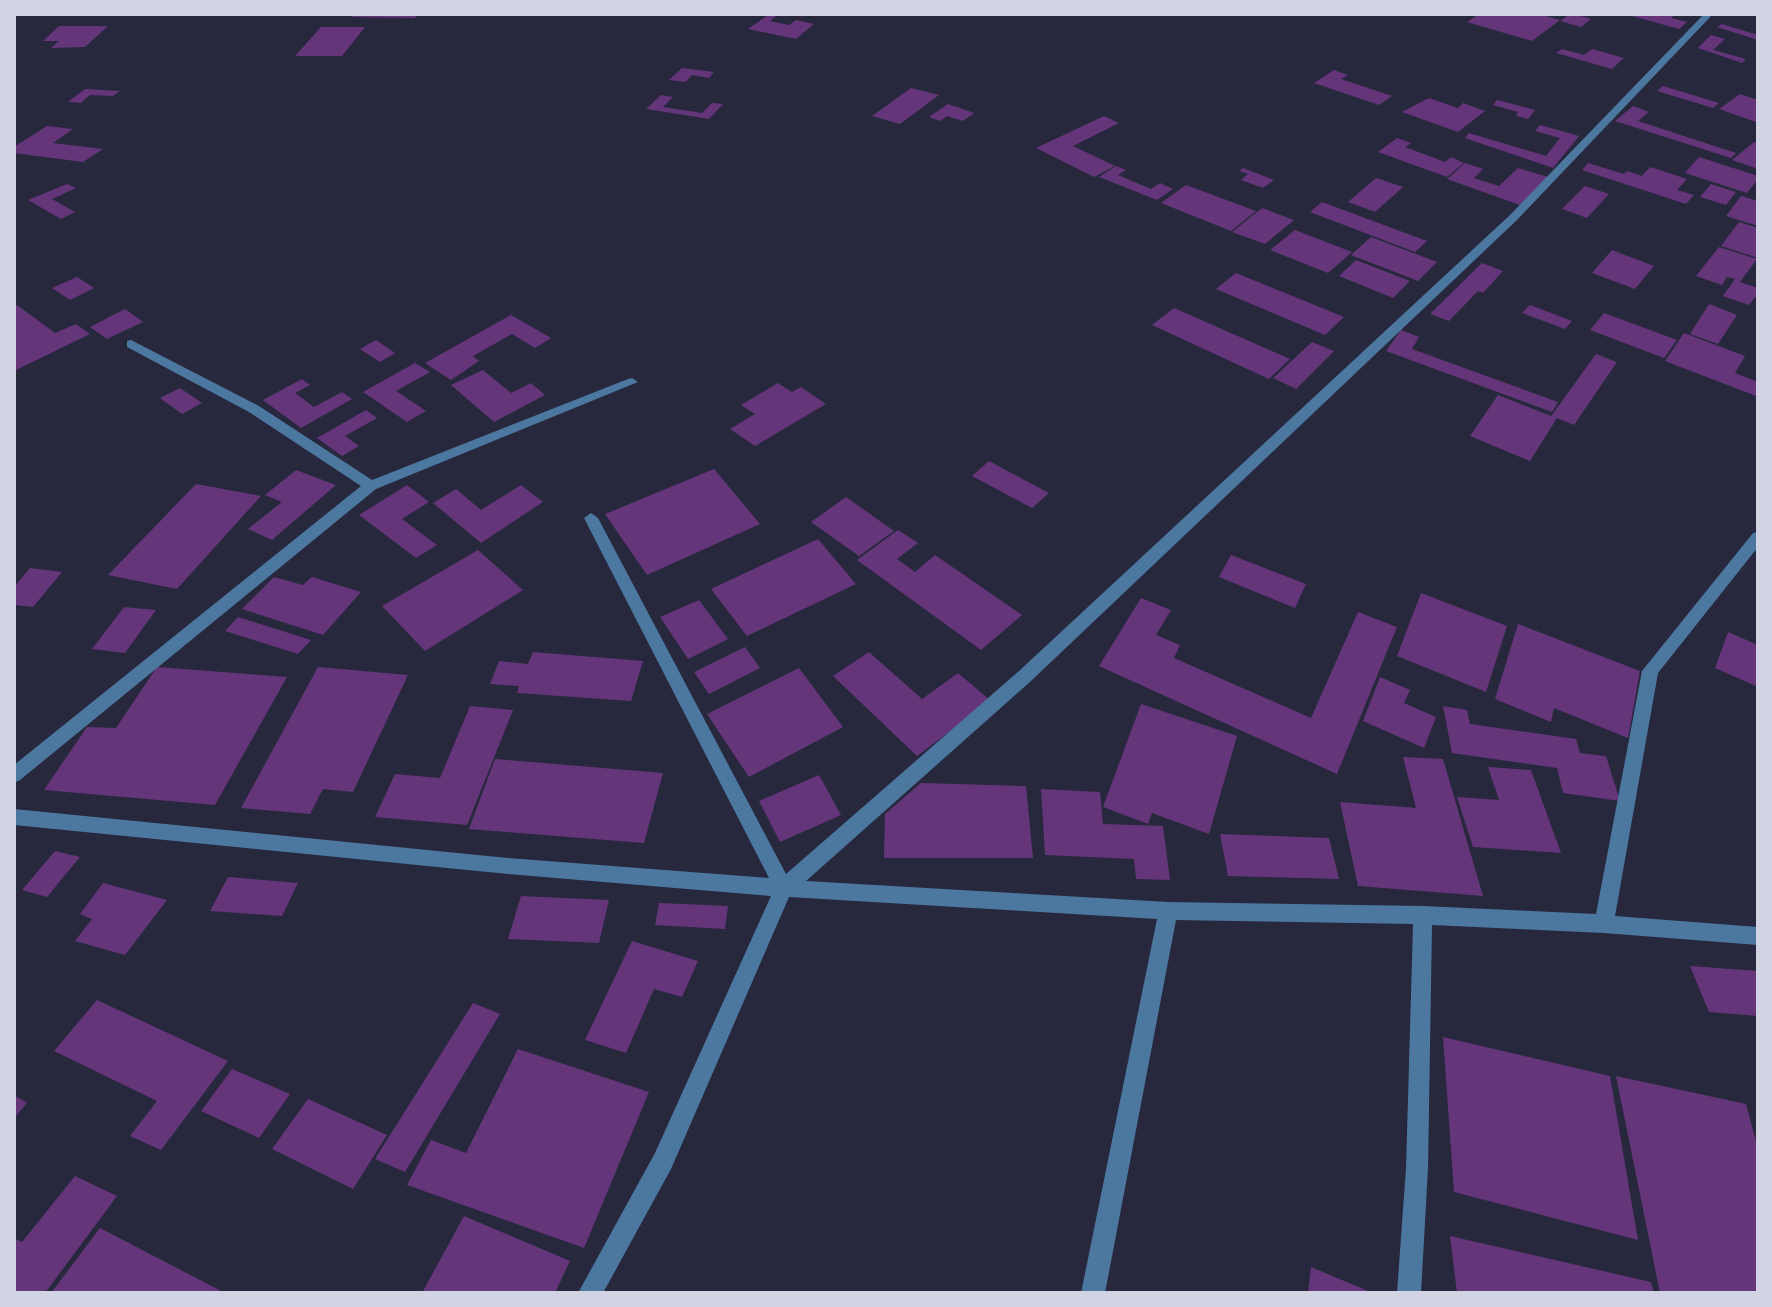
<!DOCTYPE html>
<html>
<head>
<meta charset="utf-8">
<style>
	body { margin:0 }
	#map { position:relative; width:1772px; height:1307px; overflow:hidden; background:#27283e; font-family:Arial,sans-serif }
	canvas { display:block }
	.frame { position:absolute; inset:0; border:16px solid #d3d4e3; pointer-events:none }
</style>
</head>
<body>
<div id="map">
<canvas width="1772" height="1307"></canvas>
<div class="frame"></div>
</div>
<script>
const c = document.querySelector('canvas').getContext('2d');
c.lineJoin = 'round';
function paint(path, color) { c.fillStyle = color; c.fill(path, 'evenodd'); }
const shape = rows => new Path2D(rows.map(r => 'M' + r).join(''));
const building = shape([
	[355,14,417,14,415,18,352,17],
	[1479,14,1539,14,1560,20,1532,41,1467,22],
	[1570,14,1574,14,1591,19,1581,27,1560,21],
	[1625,14,1676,14,1671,18,1687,22,1679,29],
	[768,15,776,16,770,21,789,25,796,20,814,24,796,39,748,29],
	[1722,24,1758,35,1758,40,1717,27],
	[59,26,108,26,85,47,51,48,59,41,43,41],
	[321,27,365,27,342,56,295,56],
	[1711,35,1725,39,1713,50,1746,59,1742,63,1698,48],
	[1562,49,1584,55,1592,49,1624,58,1612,69,1556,53],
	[682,68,714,72,709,78,692,75,685,82,669,80],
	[1334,70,1348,75,1341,79,1392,96,1379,105,1314,83],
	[1663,86,1719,103,1713,108,1657,91],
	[911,88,939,95,900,124,872,116],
	[85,89,120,91,113,96,90,95,81,103,68,102],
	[1740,94,1758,100,1756,122,1719,109],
	[661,95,673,97,663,107,702,113,712,103,723,104,709,119,646,109],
	[1429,98,1458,108,1463,103,1485,111,1458,132,1402,112],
	[1497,100,1535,110,1528,119,1516,116,1518,112,1493,105],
	[948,104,974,113,963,121,947,116,940,121,929,117],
	[1633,106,1649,112,1638,121,1736,153,1731,158,1615,121],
	[1104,116,1119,123,1073,146,1115,166,1094,177,1036,148],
	[1540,125,1579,136,1553,168,1465,138,1469,133,1546,156,1560,138,1535,131],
	[47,126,73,129,53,143,103,149,83,162,14,153,14,147],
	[1397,138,1411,143,1405,147,1445,162,1451,157,1464,163,1447,177,1378,152],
	[1754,142,1758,143,1758,169,1732,160],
	[1699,157,1758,176,1758,179,1747,193,1685,173],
	[1465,163,1483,169,1474,178,1499,186,1518,168,1548,177,1520,205,1447,179],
	[1588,163,1624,174,1627,171,1642,176,1650,167,1687,179,1677,190,1694,195,1686,204,1582,170],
	[1116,166,1126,170,1118,175,1151,189,1160,183,1173,189,1157,200,1099,177],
	[1243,168,1274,180,1263,188,1241,180,1248,174,1239,171],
	[1376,178,1403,187,1375,212,1348,202],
	[67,184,76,188,52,199,75,212,61,219,28,200],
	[1711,184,1736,192,1726,205,1700,197],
	[1186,185,1256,211,1231,231,1161,203],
	[1585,186,1609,194,1587,218,1562,209],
	[1741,196,1758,201,1758,226,1726,216],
	[1322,202,1427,241,1415,252,1310,212],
	[1262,208,1294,220,1265,244,1232,232],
	[1739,222,1758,228,1758,258,1721,246],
	[1295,230,1352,252,1328,273,1270,250],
	[1371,237,1437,262,1418,281,1351,255],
	[1719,247,1757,259,1740,282,1758,288,1758,298,1755,297,1749,305,1723,296,1735,279,1727,277,1722,285,1696,276],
	[1612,250,1654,266,1635,289,1592,273],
	[1356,260,1410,281,1393,298,1339,276],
	[1482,263,1503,271,1483,293,1478,291,1449,321,1430,314],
	[1236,273,1344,317,1325,335,1216,289],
	[77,277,94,288,70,300,52,288],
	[1709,304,1737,315,1718,344,1690,334],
	[17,305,55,333,76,324,90,334,14,371,14,307],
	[1530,305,1572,321,1565,329,1522,313],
	[1174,308,1290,359,1269,379,1152,325],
	[125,309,143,322,107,339,90,327],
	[1604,313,1677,340,1664,358,1590,330],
	[511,315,551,338,535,348,512,334,473,356,479,361,451,380,425,363],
	[1401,330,1419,337,1412,349,1558,402,1552,412,1386,351],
	[1684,333,1745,356,1735,373,1758,382,1756,396,1665,361],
	[376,340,395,353,380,362,360,349],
	[1312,342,1334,351,1296,389,1273,378],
	[1596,354,1617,362,1574,425,1557,418,1530,461,1470,436,1498,395,1551,416,1549,419],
	[415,363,430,372,396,391,426,411,407,422,363,392],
	[483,370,511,393,531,383,545,395,494,422,451,385],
	[302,379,310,385,295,393,314,407,342,392,352,399,301,428,263,400],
	[778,383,792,392,801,387,826,404,755,446,730,429,755,414,741,405],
	[180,388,202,403,182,414,160,398],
	[366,410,377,418,345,436,359,446,342,456,317,438],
	[989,461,1049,493,1032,508,972,476],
	[714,469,760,524,647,575,605,514],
	[296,470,336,485,272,540,248,529,282,502,265,495],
	[196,484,261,496,177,589,108,575],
	[407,485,429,502,402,519,437,545,416,558,359,515],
	[521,485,543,502,481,543,433,503,456,489,481,510],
	[846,497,894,531,859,556,811,522],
	[898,530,918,543,897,559,915,572,935,555,1022,615,981,650,857,560],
	[818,539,856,584,747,636,711,589],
	[478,550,523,590,425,651,382,606],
	[1231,555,1306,584,1295,608,1219,577],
	[30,568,62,572,33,607,14,605,14,587],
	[274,577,303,585,312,577,361,592,323,635,242,609],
	[1421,593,1507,626,1486,692,1397,656],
	[1141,598,1171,610,1156,635,1180,645,1174,658,1311,718,1358,612,1397,627,1337,774,1099,666],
	[699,600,728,639,688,659,660,617],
	[124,607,156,610,125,653,92,649],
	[238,617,311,640,298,654,225,631],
	[1518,624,1640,671,1628,738,1554,708,1551,722,1495,699],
	[1728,632,1758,645,1758,687,1715,668],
	[745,647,760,668,709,694,694,672],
	[533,652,643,661,631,701,517,693,519,686,490,684,499,661,528,664],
	[869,652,922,699,958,673,991,701,917,756,833,676],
	[157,667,287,677,215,805,44,790,87,727,116,728],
	[318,667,408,675,353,792,323,789,310,814,241,808],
	[799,668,843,727,749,777,707,714],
	[1380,677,1410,690,1404,703,1436,717,1424,748,1363,721],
	[1141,704,1237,736,1209,834,1152,813,1148,824,1103,807],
	[470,706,513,710,467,825,375,817,395,774,440,778],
	[1443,706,1467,710,1470,724,1576,739,1580,753,1606,756,1620,801,1563,793,1557,768,1452,753],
	[1403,757,1443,759,1483,896,1358,886,1340,802,1416,808],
	[495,759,663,773,644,843,469,829],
	[1488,767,1531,770,1561,853,1473,847,1457,797,1499,800],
	[819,775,841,815,780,842,759,801],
	[921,783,1026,786,1033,858,884,858,885,814],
	[1041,789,1100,792,1103,824,1163,826,1170,880,1136,879,1134,859,1045,855],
	[1220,834,1329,838,1339,879,1228,876],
	[55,851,80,857,47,897,22,890],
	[228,877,298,883,282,916,210,911],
	[103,883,167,900,125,955,75,941,92,919,80,914],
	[521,896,609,900,599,943,508,939],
	[659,903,728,906,725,929,655,925],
	[632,941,698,961,682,997,654,989,626,1053,585,1040],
	[1690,966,1758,971,1758,1016,1709,1012],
	[97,1000,228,1061,161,1150,130,1136,157,1101,54,1051],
	[473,1003,500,1014,405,1172,375,1159],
	[1443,1037,1610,1076,1638,1240,1454,1192],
	[518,1049,649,1092,584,1248,407,1185,431,1140,466,1153],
	[232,1069,290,1094,259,1138,201,1111],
	[1616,1076,1746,1104,1758,1149,1758,1293,1660,1293],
	[14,1095,27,1103,14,1118],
	[308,1099,387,1135,353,1189,272,1149],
	[75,1176,117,1196,45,1293,14,1293,14,1238,22,1242],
	[464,1216,570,1261,555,1293,422,1293],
	[100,1228,225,1293,51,1293],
	[1450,1236,1651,1282,1654,1293,1457,1293],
	[1311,1267,1373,1293,1308,1293]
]);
const street = shape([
	[1704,14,1713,14,1518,219,1031,681,806,881,1168,902,1423,906,1596,914,1642,671,1753,533,1758,532,1758,547,1658,673,1615,916,1758,927,1758,945,1604,933,1432,925,1428,1168,1421,1293,1397,1293,1406,1168,1413,924,1176,920,1105,1293,1081,1293,1157,919,789,897,671,1169,603,1293,578,1293,655,1153,771,896,508,874,14,825,14,809,508,858,769,878,584,518,591,513,598,518,786,874,1019,671,1510,215,1704,14],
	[131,340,259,406,372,480,628,379,632,378,638,382,376,489,20,780,14,783,14,765,361,486,249,412,127,347,127,341,131,340]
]);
paint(building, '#653579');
paint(street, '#4c78a0');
</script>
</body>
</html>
